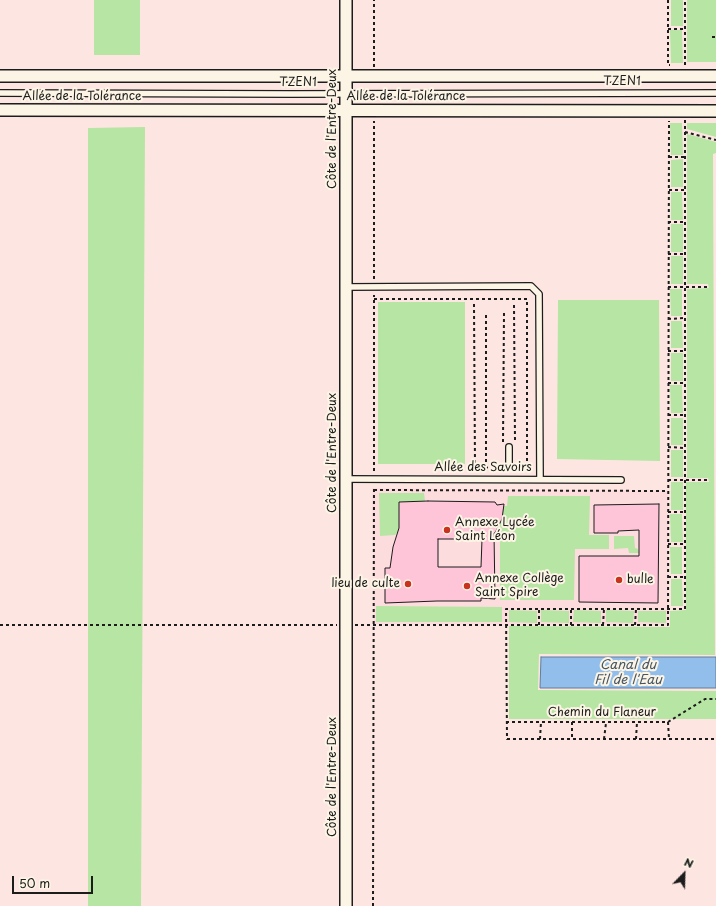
<!DOCTYPE html>
<html>
<head>
<meta charset="utf-8">
<style>
	body { margin:0 }
	#map { position:relative; width:716px; height:906px; overflow:hidden; background:#fde6e1; font-family:"Playpen Sans",sans-serif }
	canvas { display:block }
	.north { position:absolute; left:664px; top:854px; width:40px; height:40px; -webkit-text-stroke:3px #fcf5e5; paint-order:stroke; rotate:23deg; font-size:11px; font-weight:700; line-height:16px; text-align:center; color:#1c1c1c }
	.north::after { content:''; display:block; margin:auto; width:14px; height:18px; background:#1c1c1c; clip-path:polygon(50% 0,100% 100%,50% 72%,0 100%) }
	.scale { position:absolute; left:12px; top:876px; width:81px; height:18px; box-sizing:border-box; border:2px solid #1c1c1c; border-top:0; padding-left:5px; font-size:12px; line-height:14px; white-space:nowrap; color:#1c1c1c; -webkit-text-stroke:3px #fcf5e5; paint-order:stroke }
</style>
</head>
<body>
<div id="map">
<canvas width="716" height="906"></canvas>
<div class="north">N</div>
<div class="scale">50 m</div>
</div>
<script>
const c = document.querySelector('canvas').getContext('2d');
c.lineJoin = 'round';
function paint(path, color) { c.fillStyle = color; c.fill(path, 'evenodd'); }
const shape = rows => new Path2D(rows.map(r => 'M' + r).join(''));
function strokePath(path, color, width, dash) { c.strokeStyle = color; c.lineWidth = width; c.lineCap = dash ? 'butt' : 'round'; c.setLineDash(dash || []); c.stroke(path); }
function write(font, color, halo, rows, align = 'center') {
  c.font = font + ' "Playpen Sans",sans-serif'; c.lineWidth = 4; c.setLineDash([]); c.textBaseline = 'middle'; c.strokeStyle = halo; c.fillStyle = color; for (const [text, x, y, turn = 0] of rows) {
    c.save(); c.translate(x, y); c.rotate((+turn || 0) * Math.PI / 180); c.textAlign = isNaN(turn) ? turn : align; if (halo) c.strokeText(text, 0, 0); c.fillText(text, 0, 0); c.restore();
  }
}
const built = shape([
	[372,488,668,491,668,625,374,624]
]);
const green = shape([
	[94,0,140,0,140,55,94,55],
	[671,0,683,0,683,26,671,26],
	[687,0,716,0,716,62,687,62],
	[670,30,682,30,683,63,671,63],
	[670,123,682,123,683,155,671,155],
	[687,123,716,123,716,137,687,129],
	[145,127,141,906,88,906,88,128],
	[687,134,716,142,716,153,713,154,715,655,539,654,538,690,716,691,716,719,509,719,509,626,670,627,670,611,686,610,686,482,709,482,708,478,687,478,687,289,709,288,708,284,687,284],
	[683,159,683,187,671,187,671,160],
	[671,192,682,192,683,220,671,220],
	[671,224,683,224,683,252,671,252],
	[671,256,683,256,683,284,671,284],
	[670,289,682,289,682,316,671,316],
	[558,300,659,300,660,461,557,459],
	[378,302,465,302,465,464,378,464],
	[671,321,682,321,683,348,671,348],
	[671,353,683,353,683,381,671,381],
	[670,385,682,385,683,413,671,413],
	[671,418,683,418,683,445,671,445],
	[671,450,683,450,683,477,671,477],
	[671,482,683,482,683,510,671,510],
	[379,493,424,493,425,501,395,535,380,536],
	[508,496,590,496,589,535,609,535,609,549,575,549,574,600,500,600,500,506,507,506],
	[670,514,682,514,683,542,671,542],
	[614,536,634,536,635,548,638,549,639,553,629,553,628,548,614,549],
	[670,547,682,547,682,574,671,574],
	[671,579,682,579,683,606,671,606],
	[376,606,502,607,502,622,376,622],
	[509,610,537,611,537,623,509,622],
	[541,610,569,611,569,623,541,622],
	[574,610,601,611,601,623,573,622],
	[606,610,634,611,633,623,606,622],
	[638,611,666,611,666,623,638,622]
]);
const water = shape([
	[541,657,716,657,716,688,540,688,541,657]
]);
const building = shape([
	[428,501,495,502,497,505,504,504,502,519,495,533,494,533,495,599,481,598,481,601,437,601,385,603,385,568,390,568,393,547,399,528,399,502,428,501],
	[438,539,482,539,481,567,438,567,438,539],
	[659,504,658,603,579,602,579,556,639,556,639,530,618,531,618,533,594,533,594,505,659,504]
]);
const path = shape([
	[668,0,668,65,670,65],
	[668,29,685,29],
	[712,37,716,37],
	[685,65,685,0],
	[374,67,374,0],
	[685,120,685,609,506,609,507,739,716,739],
	[685,132,716,140],
	[669,157,685,157],
	[669,190,685,190],
	[668,222,685,222],
	[668,254,685,254],
	[374,279,374,121],
	[668,287,707,287],
	[374,299,527,299,527,469,514,468],
	[474,304,475,468],
	[514,305,515,441],
	[668,319,685,318],
	[668,351,685,351],
	[668,383,685,383],
	[668,415,685,415],
	[503,442,504,313],
	[668,447,685,448],
	[467,467,504,468],
	[486,468,486,313],
	[374,471,374,295],
	[668,480,707,480],
	[374,490,668,491],
	[668,512,685,512],
	[668,544,685,544],
	[668,577,685,577],
	[0,625,337,625],
	[355,625,668,625,669,121],
	[539,625,539,608],
	[571,625,571,609],
	[603,625,604,609],
	[635,625,636,609],
	[506,722,668,722,705,699,716,699],
	[572,722,572,739],
	[668,722,669,739],
	[540,739,541,722],
	[604,739,606,723],
	[636,739,637,722],
	[373,906,374,487]
]);
const service = shape([
	[0,93,291,94,716,93],
	[346,287,531,286,539,294,540,479],
	[509,447,509,462],
	[346,479,621,480]
]);
const minor = shape([
	[0,76,716,76],
	[0,110,716,111],
	[346,906,346,0]
]);
const markers = [
	[447,530,4,"#c8321e"],
	[619,580,4,"#c8321e"],
	[408,584,4,"#c8321e"],
	[467,586,4,"#c8321e"]
];
const streetNames = [
	["TZEN1",622,82],
	["TZEN1",298,83],
	["Allée de la Tolérance",82,97],
	["Allée de la Tolérance",406,97],
	["Côte de l'Entre-Deux",333,129,-90],
	["Côte de l'Entre-Deux",333,453,-90],
	["Allée des Savoirs",483,468],
	["Chemin du Flaneur",602,713],
	["Côte de l'Entre-Deux",333,777,-90]
];
const poiNames = [
	["Annexe Lycée",455,523],
	["Saint Léon",455,537],
	["Annexe Collège",475,579],
	["Saint Spire",475,593],
	["bulle",627,580],
	["lieu de culte",400,584,"right"]
];
const waterNames = [
	["Canal du",628,665],
	["Fil de l'Eau",628,680]
];
paint(built, '#fddcde');
paint(green, '#b7e5a3');
paint(water, '#92beeb');
strokePath(water, '#637d98', 1);
paint(building, '#fec4d8');
strokePath(building, '#1c1c1c', 1);
strokePath(service, '#1c1c1c', 8);
strokePath(minor, '#1c1c1c', 14);
strokePath(path, '#1c1c1c', 2, [3, 3]);
strokePath(service, '#fcf5e5', 5.5);
strokePath(minor, '#fcf5e5', 11);
for (const [x, y, r, color] of markers) { const dot = new Path2D(); dot.arc(x, y, r, 0, 2 * Math.PI); c.fillStyle = color; c.fill(dot); strokePath(dot, '#fcf5e5', 1.5); }
write('12px', '#1c1c1c', '#fcf5e5', streetNames);
write('12px', '#1c1c1c', '#fcf5e5', poiNames, 'left');
write('italic 13px', '#455564', '#fcf5e5', waterNames);
</script>
</body>
</html>
